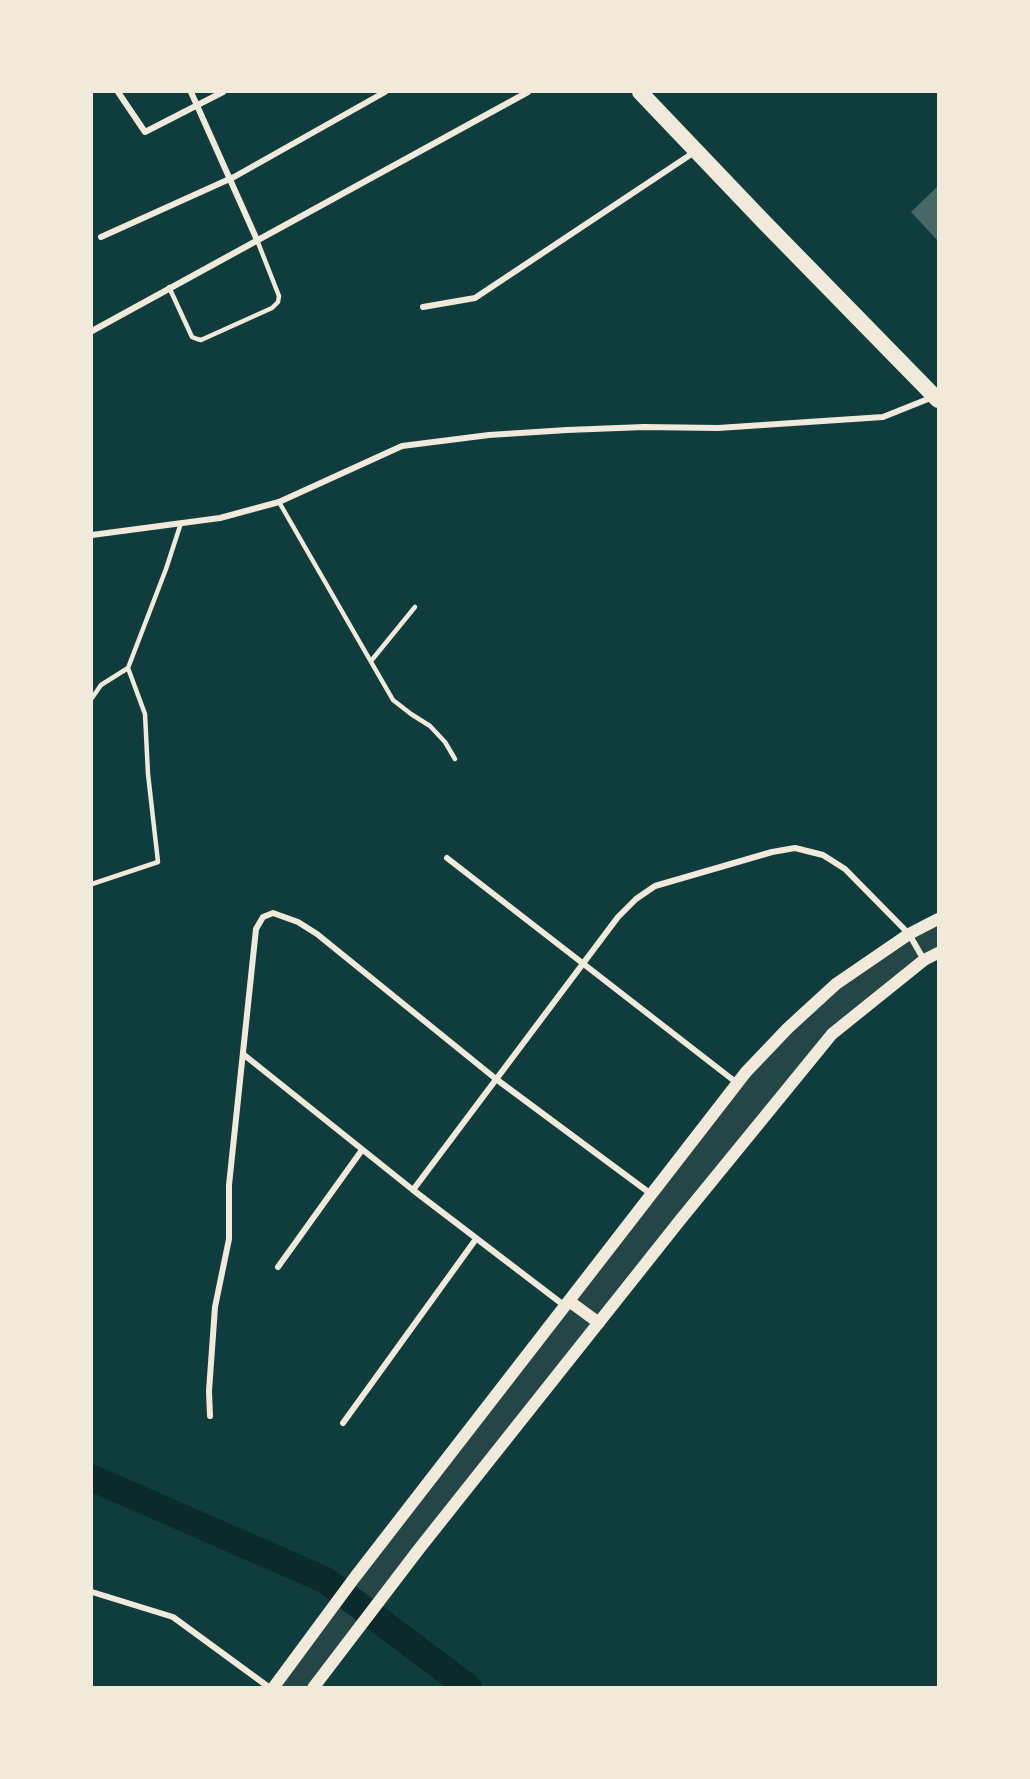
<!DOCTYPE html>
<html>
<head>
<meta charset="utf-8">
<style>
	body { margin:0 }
	#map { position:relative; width:1030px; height:1779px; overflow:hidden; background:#0f3d3e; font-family:Manrope,sans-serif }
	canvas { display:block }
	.frame { position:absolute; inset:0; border:93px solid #f1e9da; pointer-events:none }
</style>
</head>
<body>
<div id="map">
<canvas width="1030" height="1779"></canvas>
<div class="frame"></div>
</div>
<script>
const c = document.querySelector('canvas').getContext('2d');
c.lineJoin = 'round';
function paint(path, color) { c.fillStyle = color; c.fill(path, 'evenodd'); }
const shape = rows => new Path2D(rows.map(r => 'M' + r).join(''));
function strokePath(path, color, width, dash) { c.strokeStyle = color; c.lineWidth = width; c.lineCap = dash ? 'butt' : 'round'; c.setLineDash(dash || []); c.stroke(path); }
const green = shape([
	[938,919,938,953,832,1034,313,1687,273,1688,746,1072,836,984]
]);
const river = shape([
	[92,1478,325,1580,469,1688]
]);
const building = shape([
	[938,186,938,241,911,212]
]);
const service = shape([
	[169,287,192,337,197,339,201,340,272,308,278,302,279,296,257,240],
	[279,502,393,700,411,714,430,726,445,742,455,759],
	[371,661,415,607],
	[128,668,166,569,181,523],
	[92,698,101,685,128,668,145,714,148,774,158,862,92,884]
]);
const minor = shape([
	[118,92,145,132,223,92],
	[191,92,257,240],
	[101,237,234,177,385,92],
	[423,307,475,298,696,151],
	[92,331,528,92],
	[92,535,220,518,279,502,402,446,489,435,567,430,644,427,718,428,883,417,933,397],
	[447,858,737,1083],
	[243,1054,413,1190,565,1306],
	[413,1190,618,917,636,899,655,886,772,852,795,848,823,855,845,869,909,934,924,960],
	[278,1267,362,1150],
	[210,1416,209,1391,215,1307,229,1239,229,1185,256,929,263,917,273,913,298,922,317,934,496,1079,651,1194],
	[343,1423,476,1239],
	[92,1592,173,1617,270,1688]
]);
const secondary = shape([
	[569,1301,599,1323],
	[273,1688,355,1577,746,1072,788,1028,836,984,909,934,938,919],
	[313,1688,419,1549,681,1219,832,1034,924,960,938,953]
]);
const trunk = shape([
	[640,92,764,222,938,400]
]);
paint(green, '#244646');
strokePath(river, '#0a2a2b', 27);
paint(building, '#486865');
strokePath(service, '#f1e9da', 4.5);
strokePath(minor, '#f1e9da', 6);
strokePath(secondary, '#f1e9da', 12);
strokePath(trunk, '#f1e9da', 16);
</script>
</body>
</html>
